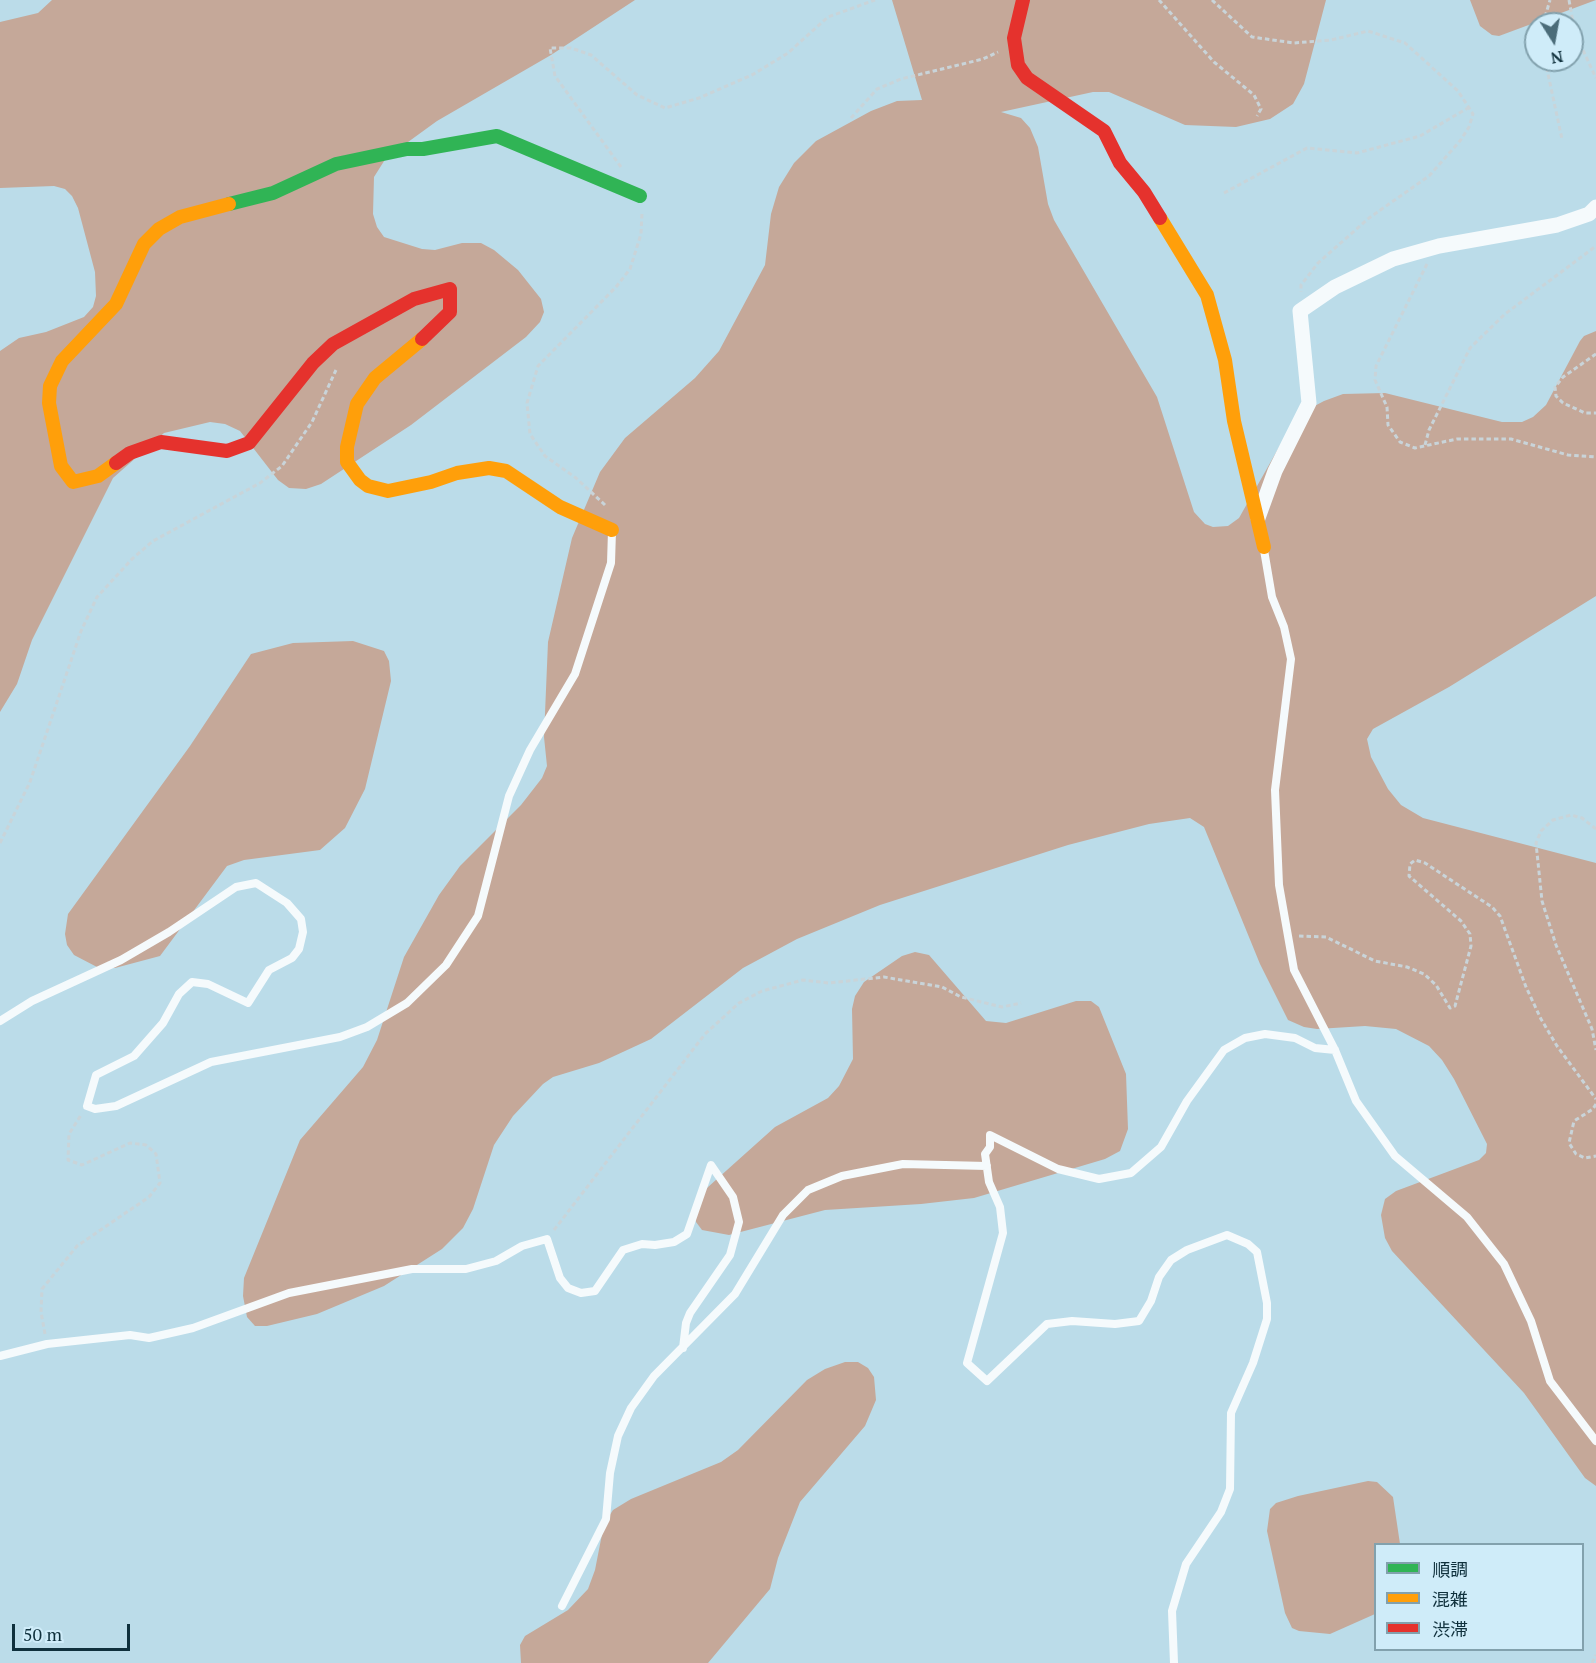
<!DOCTYPE html>
<html>
<head>
<meta charset="utf-8">
<style>
	body { margin:0 }
	#map { position:relative; width:1596px; height:1663px; overflow:hidden; background:#bbdce9; font-family:"PT Serif","Noto Sans JP",serif }
	canvas { display:block }
	.legend { position:absolute; left:1374px; top:1543px; width:210px; height:108px; box-sizing:border-box; background:#cfecf9; border:2px solid #82a1ad; margin:0; padding:8px 10px; list-style:none; font-size:18px; color:#0f303c }
	.legend li { display:flex; align-items:center; gap:12px; height:30px }
	.legend b { width:30px; border:2px solid #82a1ad }
	.north { position:absolute; left:1524px; top:12px; width:60px; height:60px; box-sizing:border-box; background:#cfecf9; border:2px solid #82a1ad; border-radius:50%; rotate:169deg; font-size:16px; font-weight:700; line-height:24px; text-align:center; color:#0f303c }
	.north::after { content:''; display:block; margin:auto; width:21px; height:27px; background:#4b6c79; clip-path:polygon(50% 0,100% 100%,50% 72%,0 100%) }
	.scale { position:absolute; left:12px; top:1624px; width:118px; height:27px; box-sizing:border-box; border:3px solid #0f303c; border-top:0; padding-left:8px; font-size:18px; line-height:21px; white-space:nowrap; color:#0f303c; -webkit-text-stroke:4px #cfecf9; paint-order:stroke }
</style>
</head>
<body>
<div id="map">
<canvas width="1596" height="1663"></canvas>
<ul class="legend">
<li><b style="height:8px;background:#30b455"></b>順調</li>
<li><b style="height:8px;background:#ff9f0a"></b>混雑</li>
<li><b style="height:8px;background:#e5322d"></b>渋滞</li>
</ul>
<div class="north">N</div>
<div class="scale">50 m</div>
</div>
<script>
const c = document.querySelector('canvas').getContext('2d');
c.lineJoin = 'round';
function paint(path, color) { c.fillStyle = color; c.fill(path, 'evenodd'); }
const shape = rows => new Path2D(rows.map(r => 'M' + r).join(''));
function strokePath(path, color, width, dash) { c.strokeStyle = color; c.lineWidth = width; c.lineCap = dash ? 'butt' : 'round'; c.setLineDash(dash || []); c.stroke(path); }
const forest = shape([
	[52,0,635,0,551,55,437,121,386,158,374,177,373,214,377,227,384,237,422,249,435,250,462,243,481,243,494,250,518,270,541,299,544,312,540,322,526,337,411,425,321,484,306,489,289,488,278,480,240,431,225,424,210,422,164,433,113,478,32,640,17,684,0,712,0,351,19,338,46,332,84,317,93,307,96,296,95,272,78,208,72,196,65,189,54,186,0,188,0,22,38,13],
	[892,0,1326,0,1304,84,1293,104,1270,119,1236,127,1185,125,1109,92,1093,92,1001,112,1021,118,1030,128,1038,147,1048,204,1054,220,1157,397,1194,512,1205,524,1213,527,1228,526,1239,518,1287,433,1307,410,1324,401,1343,394,1385,393,1502,422,1522,422,1533,417,1546,405,1580,341,1584,336,1596,331,1596,596,1449,687,1373,729,1367,739,1371,757,1388,789,1401,805,1423,818,1596,863,1596,1486,1585,1478,1524,1393,1392,1251,1385,1238,1381,1215,1385,1199,1396,1191,1479,1160,1486,1153,1487,1144,1454,1079,1442,1060,1429,1046,1396,1029,1365,1026,1317,1029,1304,1027,1288,1020,1260,964,1204,827,1190,818,1149,824,1068,845,880,905,797,939,743,968,651,1039,599,1063,553,1077,543,1084,513,1116,494,1145,473,1209,463,1228,442,1249,384,1286,317,1314,267,1326,255,1326,247,1317,243,1296,244,1278,300,1140,363,1067,377,1040,404,957,439,895,460,866,521,805,542,778,547,766,544,737,548,642,572,538,600,472,625,438,695,378,719,351,765,265,771,214,779,187,794,163,816,141,871,111,897,101,922,100],
	[1470,0,1596,0,1499,36,1492,35,1480,26],
	[353,641,384,651,389,661,391,681,365,789,345,828,320,850,244,860,227,866,160,956,115,968,97,967,74,955,67,945,65,934,68,914,190,746,251,654,293,643],
	[915,952,929,955,986,1021,1006,1023,1076,1001,1091,1001,1099,1007,1126,1074,1128,1129,1120,1151,1105,1159,974,1198,921,1204,825,1210,729,1235,702,1230,696,1222,694,1210,698,1196,775,1127,828,1098,839,1086,853,1059,852,1009,855,996,864,982,902,956],
	[845,1362,858,1362,868,1368,874,1377,876,1400,865,1426,800,1502,778,1558,770,1589,708,1663,521,1663,520,1645,525,1636,568,1610,588,1589,595,1570,604,1524,613,1510,631,1499,721,1462,738,1450,807,1380,825,1369],
	[1368,1481,1377,1482,1393,1497,1400,1544,1376,1544,1375,1614,1330,1634,1299,1631,1292,1628,1285,1613,1267,1531,1270,1509,1276,1503,1298,1496]
]);
const path = shape([
	[1159,0,1214,62,1254,95,1261,109,1257,116],
	[1212,0,1252,37,1294,43,1331,40,1368,31,1405,43,1458,91,1473,114,1469,127,1460,141,1429,176,1369,218,1318,263,1301,285,1301,292],
	[1569,0,1575,33,1596,78],
	[1543,24,1550,0],
	[1545,60,1562,139],
	[851,118,877,89,901,79,983,59,998,52],
	[621,167,555,76,550,48,571,48,591,55,637,95,665,108,699,98,752,75,788,53,828,17,875,0],
	[1224,193,1307,148,1357,153,1420,136,1468,108],
	[1427,264,1376,366,1375,380,1387,407,1388,425,1400,442,1415,448,1457,439,1511,439,1568,455,1596,457],
	[1596,354,1563,377,1555,387,1556,396,1563,403,1585,413,1596,413],
	[1425,445,1429,430,1470,348,1505,314,1596,246],
	[605,505,576,478,545,456,530,434,527,403,538,366,616,287,630,269,641,234,642,213],
	[1596,829,1582,818,1571,815,1553,820,1541,831,1536,843,1542,901,1556,945,1592,1029,1596,1050],
	[0,843,30,782,81,631,97,597,132,559,153,541,260,483,282,466,312,422,336,370],
	[1299,936,1326,937,1375,961,1407,967,1424,974,1436,985,1450,1008,1455,1006,1471,946,1470,934,1461,921,1409,876,1410,864,1415,860,1425,863,1492,907,1500,916,1526,987,1541,1019,1557,1046,1596,1099],
	[1596,1104,1593,1109,1574,1121,1569,1143,1576,1154,1585,1158,1596,1156],
	[554,1230,705,1034,739,1003,762,991,803,980,829,983,884,977,942,987,961,997,1002,1007,1021,1003],
	[45,1334,41,1312,42,1289,77,1246,149,1197,160,1183,156,1154,146,1145,130,1143,82,1165,68,1160,69,1134,81,1115],
	[1592,1663,1596,1655]
]);
const lane = shape([
	[1264,550,1272,597,1284,627,1291,659,1275,790,1279,885,1294,970,1335,1050,1356,1101,1395,1156,1467,1217,1504,1264,1531,1321,1550,1381,1596,1441],
	[0,1021,32,1001,121,960,169,932,236,887,256,883,287,903,301,919,303,932,299,949,292,958,269,970,248,1003,208,984,192,982,179,994,163,1023,134,1056,96,1075,87,1106,95,1109,116,1106,211,1062,340,1037,367,1027,407,1003,446,965,478,916,509,796,530,750,575,674,611,563,612,531],
	[0,1356,47,1344,130,1335,149,1338,193,1328,289,1293,412,1269,466,1269,496,1261,522,1246,547,1239,560,1278,568,1288,581,1293,595,1291,623,1250,642,1244,655,1245,674,1242,687,1234,711,1165,733,1197,739,1222,730,1255,690,1313,686,1323,683,1348],
	[562,1606,606,1519,610,1473,618,1436,631,1408,654,1376,735,1294,783,1215,808,1190,842,1176,903,1164,987,1166],
	[1174,1663,1172,1611,1186,1564,1221,1512,1230,1489,1231,1413,1253,1363,1267,1319,1267,1303,1257,1252,1248,1244,1227,1235,1187,1250,1171,1260,1159,1277,1151,1301,1139,1321,1115,1324,1072,1321,1047,1324,987,1381,967,1363,1003,1233,1000,1207,989,1182,985,1154,990,1147,990,1135,1058,1169,1099,1179,1131,1173,1161,1147,1187,1101,1224,1050,1245,1038,1265,1034,1295,1038,1315,1048,1335,1050]
]);
const street = shape([
	[1258,518,1275,471,1309,403,1300,311,1335,287,1393,259,1439,246,1557,225,1589,214,1596,207]
]);
const fast = shape([
	[229,204,273,193,336,164,407,149,423,149,497,136,640,196]
]);
const slow = shape([
	[1160,218,1207,295,1225,360,1234,421,1264,547],
	[422,339,375,378,357,404,347,447,347,462,360,480,368,486,388,491,431,482,457,473,489,468,506,471,560,507,612,530],
	[116,463,98,476,73,482,61,466,49,403,50,386,62,361,116,304,144,244,159,229,180,217,229,204]
]);
const jam = shape([
	[1023,0,1014,38,1018,65,1027,78,1104,131,1120,163,1144,192,1160,218],
	[116,463,130,453,161,442,227,451,249,443,313,363,333,344,414,299,450,289,450,312,422,339]
]);
paint(forest, '#c5a899');
strokePath(path, '#c9d4d9', 3, [4.5, 3]);
strokePath(lane, '#f5fafc', 8);
strokePath(street, '#f5fafc', 15);
strokePath(fast, '#30b455', 14);
strokePath(slow, '#ff9f0a', 14);
strokePath(jam, '#e5322d', 14);
</script>
</body>
</html>
